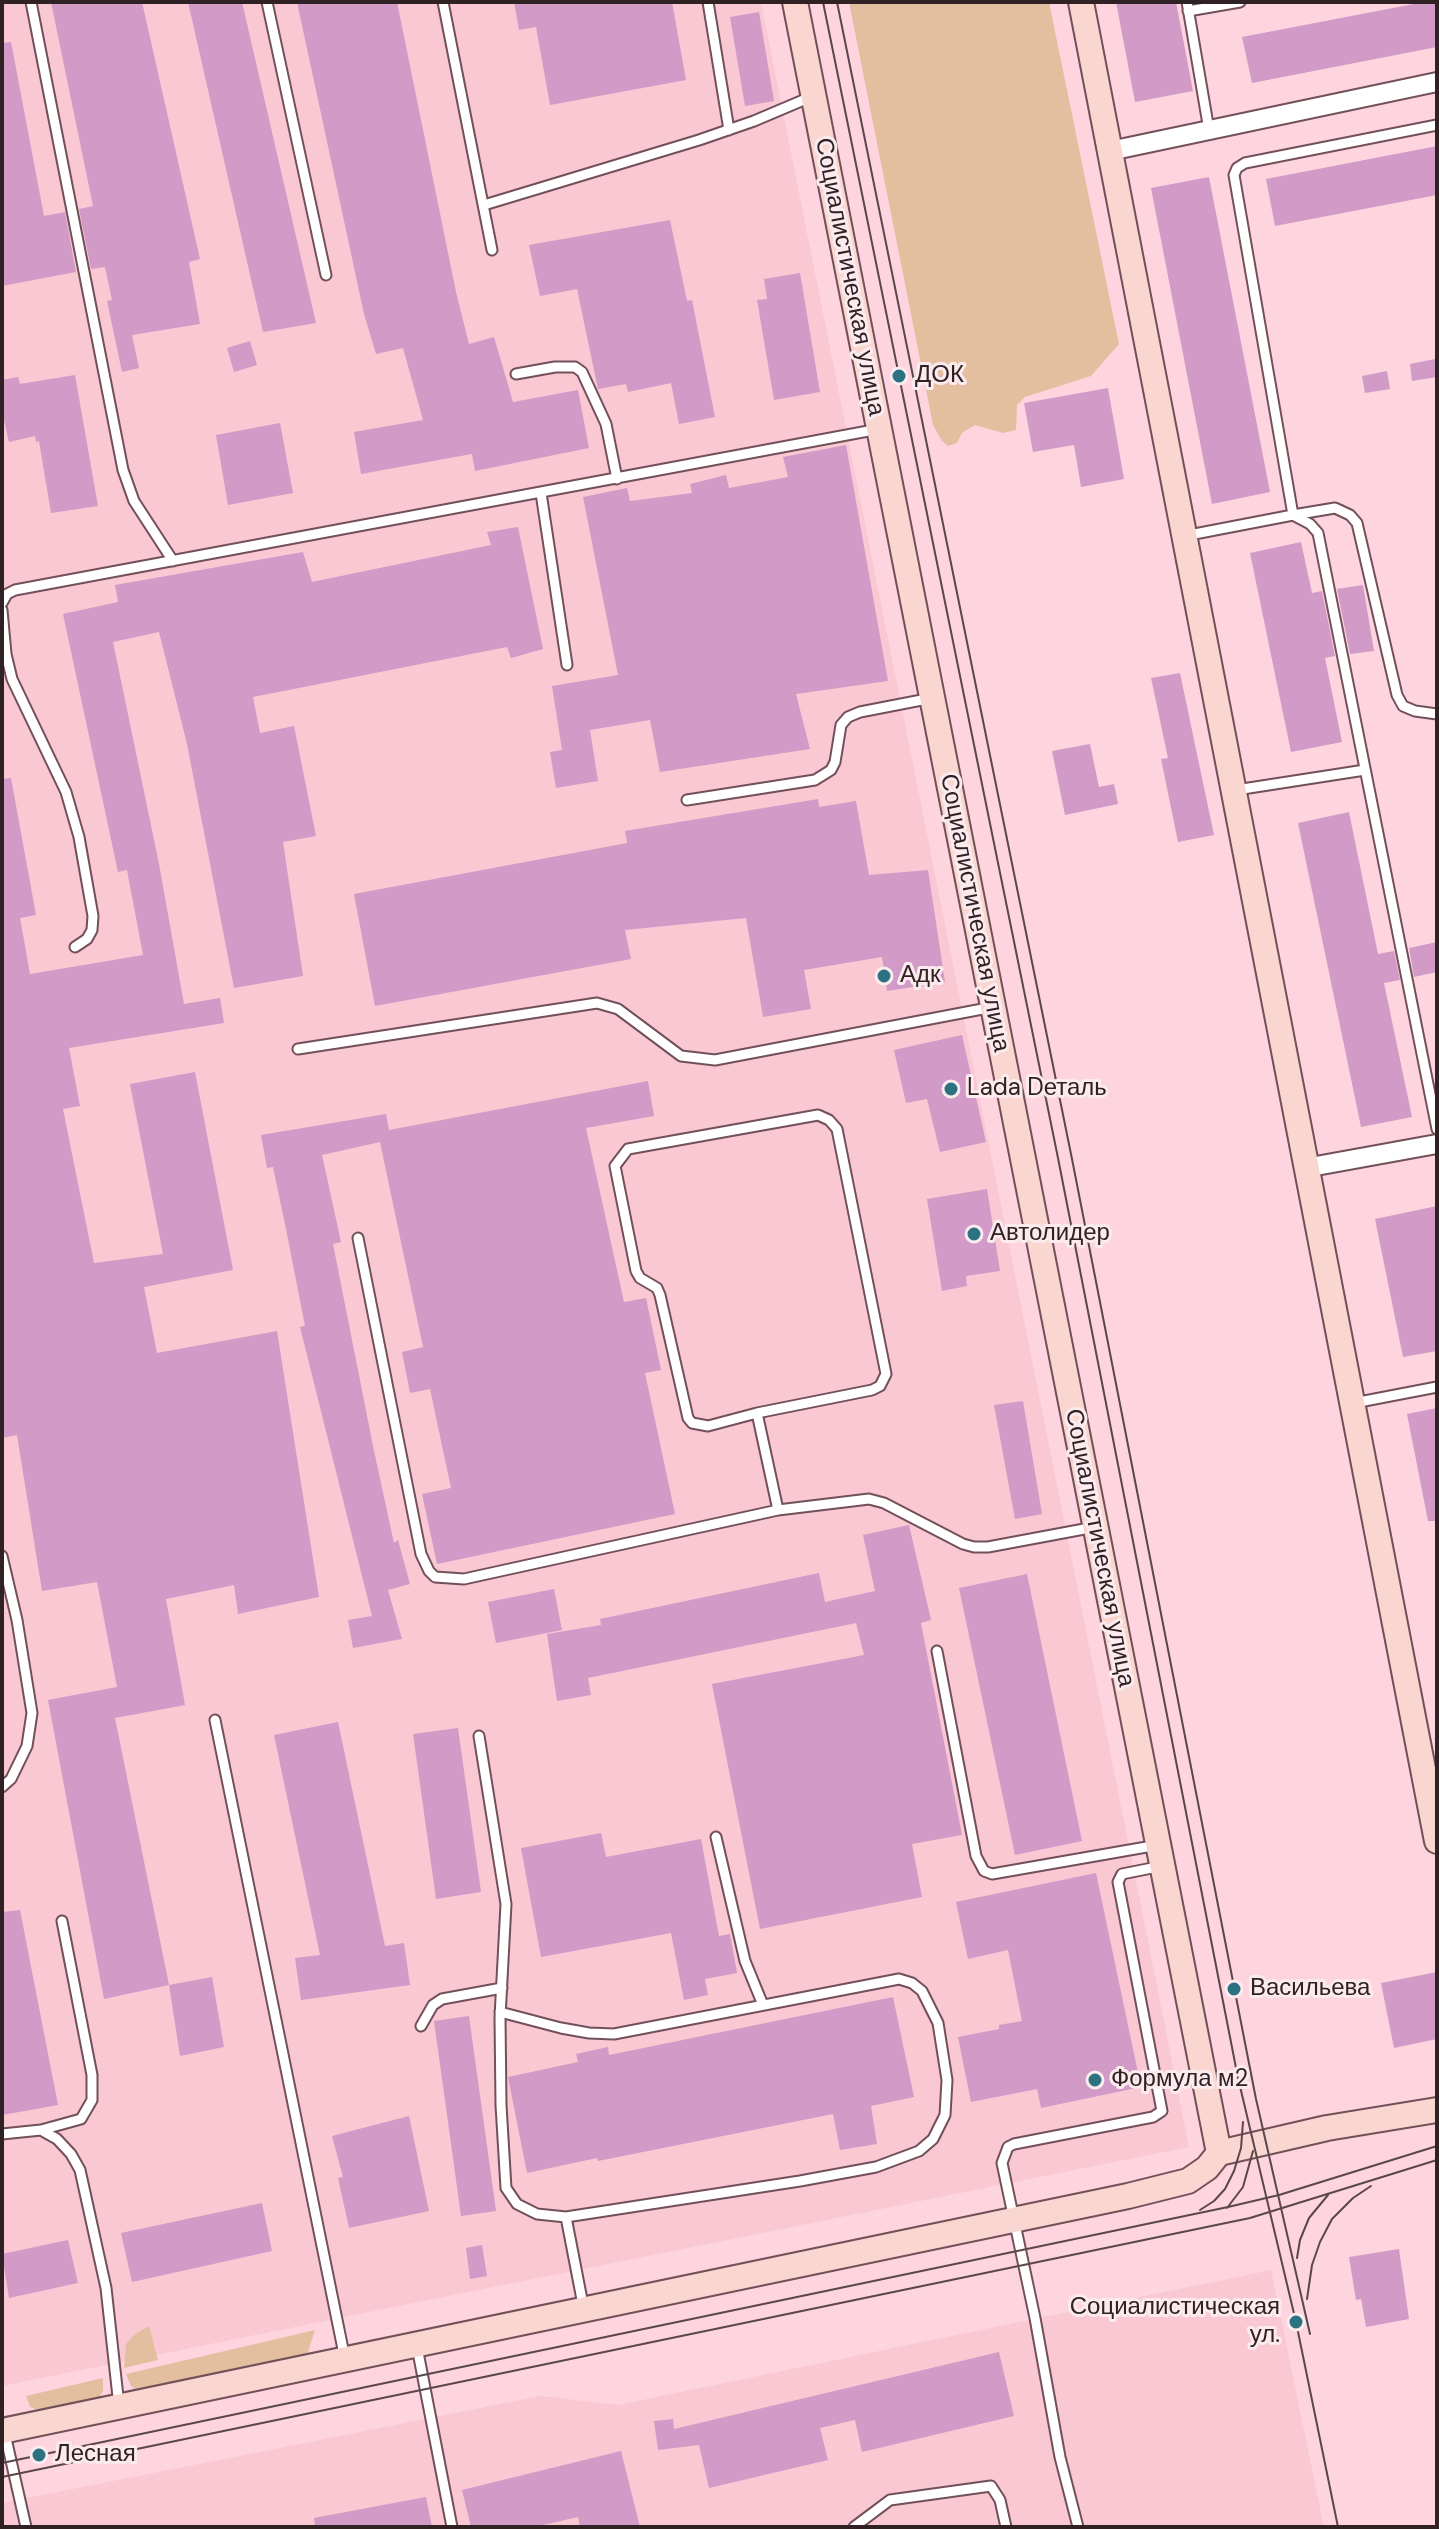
<!DOCTYPE html>
<html>
<head>
<meta charset="utf-8">
<style>
	body { margin:0 }
	#map { position:relative; width:1439px; height:2529px; overflow:hidden; background:#fed5df; font-family:"DM Sans",sans-serif }
	canvas { display:block }
	.frame { position:absolute; inset:0; border:4px solid #302124; pointer-events:none }
</style>
</head>
<body>
<div id="map">
<canvas width="1439" height="2529"></canvas>
<div class="frame"></div>
</div>
<script>
const c = document.querySelector('canvas').getContext('2d');
c.lineJoin = 'round';
function paint(path, color) { c.fillStyle = color; c.fill(path, 'evenodd'); }
const shape = rows => new Path2D(rows.map(r => 'M' + r).join(''));
function strokePath(path, color, width, dash) { c.strokeStyle = color; c.lineWidth = width; c.lineCap = dash ? 'butt' : 'round'; c.setLineDash(dash || []); c.stroke(path); }
function write(font, color, halo, rows, align = 'center') {
  c.font = font + ' "DM Sans",sans-serif'; c.lineWidth = 6; c.setLineDash([]); c.textBaseline = 'middle'; c.strokeStyle = halo; c.fillStyle = color; for (const [text, x, y, turn = 0] of rows) {
    c.save(); c.translate(x, y); c.rotate((+turn || 0) * Math.PI / 180); c.textAlign = isNaN(turn) ? turn : align; if (halo) c.strokeText(text, 0, 0); c.fillText(text, 0, 0); c.restore();
  }
}
const built = shape([
	[2,2,761,2,1189,2147,2,2386],
	[1271,2270,1324,2527,2,2527,2,2503,541,2396,618,2405]
]);
const green = shape([
	[849,2,1049,2,1119,344,1091,376,1025,397,1017,405,1016,430,1003,433,975,425,962,433,957,443,948,446,942,441,933,425],
	[149,2326,158,2360,124,2368,126,2344,134,2335],
	[315,2330,306,2358,142,2394,131,2386,126,2374],
	[103,2378,103,2391,97,2402,51,2415,30,2407,26,2396]
]);
const building = shape([
	[51,2,142,2,200,259,189,262,200,324,132,335,139,368,122,372,107,301,112,300,105,267,91,269,79,209,93,206],
	[188,2,242,2,316,323,263,332],
	[297,2,397,2,456,292,469,344,494,337,513,402,578,390,589,448,475,471,472,454,361,474,354,432,423,420,403,348,376,354,364,314],
	[514,2,672,2,686,80,550,105,536,27,519,30],
	[1116,2,1176,2,1193,91,1135,102],
	[1424,2,1437,2,1437,47,1252,83,1242,37],
	[759,12,774,101,745,106,730,17],
	[11,42,44,216,65,212,76,272,2,286,2,43],
	[1437,146,1437,195,1275,226,1266,179],
	[1209,177,1270,492,1212,504,1151,188],
	[670,220,687,301,692,300,715,417,679,424,671,383,628,392,626,384,598,389,577,289,540,296,529,245],
	[800,273,820,392,774,400,757,300,767,299,764,279],
	[250,341,257,365,234,372,227,348],
	[1435,359,1437,377,1412,381,1410,364],
	[1387,371,1390,389,1365,393,1362,376],
	[75,375,98,506,51,513,39,441,36,442,35,436,9,442,2,411,2,380,18,377,20,384],
	[1108,388,1124,479,1081,487,1074,445,1033,452,1024,403],
	[280,423,293,493,228,505,216,435],
	[846,445,888,681,796,694,810,749,660,772,650,720,590,730,598,781,556,788,550,752,562,750,552,686,618,675,583,497,627,488,630,501,692,493,690,484,726,475,729,488,788,477,783,457],
	[518,527,543,649,511,658,507,647,253,697,260,733,294,726,316,836,283,842,303,976,234,988,187,744,159,632,113,642,159,864,184,1004,220,998,224,1023,69,1048,80,1106,63,1109,94,1263,163,1254,130,1084,195,1072,233,1270,144,1287,157,1353,277,1331,319,1597,238,1614,234,1585,166,1599,185,1705,115,1718,169,1985,104,1999,48,1700,117,1687,97,1582,42,1591,17,1435,2,1438,2,779,11,778,36,915,20,918,30,974,143,955,127,870,118,872,63,614,118,602,115,585,303,552,312,582,491,545,487,532],
	[1301,542,1312,593,1322,591,1335,656,1325,658,1342,742,1291,752,1250,553],
	[1363,585,1374,651,1350,654,1337,589],
	[1180,673,1214,835,1178,842,1161,759,1168,758,1151,678],
	[1090,744,1099,787,1114,784,1118,804,1065,815,1052,751],
	[818,799,819,807,856,801,869,875,928,870,945,982,887,991,882,957,804,970,811,1009,763,1017,746,918,625,930,631,959,375,1006,354,894,627,843,625,831],
	[1349,812,1378,954,1394,951,1400,980,1384,983,1412,1117,1361,1127,1298,823],
	[1437,942,1437,972,1414,977,1409,948],
	[962,1035,986,1142,940,1152,927,1099,906,1103,894,1050],
	[648,1081,654,1116,586,1128,624,1302,646,1298,661,1370,645,1373,675,1514,437,1564,422,1494,451,1488,430,1389,410,1393,402,1352,423,1347,380,1142,322,1155,341,1242,333,1244,374,1451,394,1543,398,1540,410,1584,388,1590,402,1639,353,1648,348,1620,372,1616,300,1327,305,1326,286,1229,273,1167,267,1168,261,1135,386,1114,389,1130],
	[987,1189,1000,1271,966,1276,967,1286,942,1291,927,1199],
	[1437,1206,1437,1351,1403,1357,1375,1219],
	[1023,1401,1042,1514,1015,1519,994,1405],
	[1437,1408,1437,1521,1428,1521,1407,1414],
	[909,1525,931,1620,921,1623,962,1835,912,1844,922,1897,760,1929,712,1684,864,1655,856,1623,588,1678,591,1695,557,1701,547,1634,601,1625,600,1619,819,1573,825,1602,875,1591,863,1535],
	[1027,1574,1082,1841,1015,1855,959,1588],
	[554,1589,562,1630,496,1643,488,1602],
	[338,1722,385,1946,404,1943,410,1985,301,2000,295,1958,320,1955,274,1735],
	[458,1728,481,1892,436,1899,413,1734],
	[601,1833,606,1857,701,1839,719,1936,730,1934,737,1973,705,1979,708,1995,684,2000,671,1933,541,1957,521,1848],
	[1096,1873,1141,2087,1041,2108,1037,2089,971,2102,958,2037,999,2029,999,2025,1022,2021,1008,1950,968,1959,956,1902],
	[20,1910,58,2105,2,2115,2,1912],
	[1437,1972,1437,2039,1394,2048,1381,1983],
	[212,1977,224,2047,180,2056,169,1985],
	[893,1997,914,2097,871,2106,877,2144,840,2150,833,2114,598,2161,597,2158,527,2173,508,2077,578,2062,576,2054,608,2047,609,2055],
	[469,2016,496,2211,461,2216,434,2021],
	[409,2116,429,2211,349,2228,338,2178,343,2177,332,2136],
	[262,2203,272,2251,132,2282,121,2233],
	[68,2240,78,2283,9,2298,2,2254],
	[482,2245,487,2276,470,2279,466,2248],
	[1399,2249,1409,2319,1366,2327,1361,2299,1356,2300,1349,2257],
	[999,2352,1014,2416,862,2452,855,2420,820,2428,828,2460,709,2488,699,2445,658,2450,654,2421,673,2419,674,2429],
	[621,2451,640,2527,580,2527,578,2517,534,2527,471,2527,462,2490],
	[426,2497,432,2527,315,2527,314,2518]
]);
const lane = shape([
	[31,2,123,470,134,501,173,561],
	[267,2,326,275],
	[443,2,492,250],
	[708,2,729,130],
	[1187,2,1209,130],
	[1188,11,1240,2],
	[484,205,699,140,754,121,813,96],
	[516,374,555,367,575,367,582,372,606,424,617,479],
	[541,493,567,665],
	[1293,515,1310,524,1318,533,1437,1129],
	[1293,515,1335,508,1350,515,1357,523,1397,695,1403,706,1415,711,1437,714],
	[1184,536,1293,515,1234,175,1237,168,1245,163,1437,125],
	[2,603,7,594,15,590,879,429],
	[2,610,6,654,12,679,66,792,79,837,93,916,92,930,87,939,75,947],
	[1236,790,1365,770],
	[687,800,815,780,831,770,835,762,841,725,848,717,860,712,932,698],
	[298,1049,597,1003,618,1009,681,1056,715,1060,993,1007],
	[358,1238,421,1554,429,1571,435,1577,464,1579,778,1510],
	[1354,1403,1437,1387],
	[757,1413,708,1426,692,1423,688,1418,660,1295,657,1288,640,1278,636,1271,615,1166,628,1149,818,1115,829,1120,837,1129,886,1374,880,1386,872,1390,757,1413,778,1510,869,1499,884,1503,963,1544,974,1547,988,1547,1095,1527],
	[2,1556,17,1620,32,1713,27,1746,11,1779,2,1787],
	[937,1651,976,1856,984,1871,992,1874,1158,1845],
	[215,1720,345,2359],
	[479,1736,506,1904,500,2017,501,2105,506,2188,517,2204,537,2214,566,2217,800,2181,876,2167,919,2151,933,2139,945,2115,947,2080,938,2023,922,1991,912,1983,899,1979,614,2034,589,2033,561,2028,500,2012],
	[716,1837,745,1961,763,2005],
	[421,2026,433,2005,442,1999,502,1988],
	[41,2130,81,2119,92,2100,92,2075,62,1921],
	[2,2134,41,2130,57,2139,71,2154,80,2170,106,2288,119,2406],
	[566,2217,584,2310],
	[417,2347,452,2527],
	[5,2434,26,2527],
	[854,2527,890,2500,991,2486,1000,2500,1006,2527],
	[1078,2527,1060,2457,1035,2318,1002,2163,1008,2147,1014,2144,1153,2117,1162,2111,1118,1882,1122,1874,1162,1866]
]);
const street = shape([
	[1110,151,1437,82],
	[1305,1168,1437,1144]
]);
const secondary = shape([
	[795,2,1219,2153],
	[1081,2,1437,1841],
	[2,2431,1128,2196,1188,2181,1207,2168,1219,2153,1327,2128,1437,2110]
]);
const tram = shape([
	[823,2,1058,1158,1238,2078,1296,2322,1338,2527],
	[837,2,1072,1159,1256,2099,1310,2334],
	[1227,2208,1243,2187,1253,2151],
	[1200,2210,1214,2201,1225,2189,1234,2171,1241,2148,1243,2122],
	[1297,2258,1300,2240,1309,2218,1328,2195],
	[1307,2299,1312,2265,1320,2242,1332,2219,1353,2198,1371,2186],
	[2,2463,1228,2207,1279,2195,1437,2146],
	[2,2477,1250,2218,1437,2160]
]);
const markers = [
	[899,376,8,"#2d7281"],
	[884,976,8,"#2d7281"],
	[951,1089,8,"#2d7281"],
	[974,1234,8,"#2d7281"],
	[1234,1989,8,"#2d7281"],
	[1095,2080,8,"#2d7281"],
	[1296,2322,8,"#2d7281"],
	[39,2455,8,"#2d7281"]
];
const streetNames = [
	["Социалистическая улица",849,277,79],
	["Социалистическая улица",974,913,79],
	["Социалистическая улица",1099,1548,79]
];
const poiNames = [
	["ДОК",915,376],
	["Адк",900,976],
	["Lada Dеталь",967,1089],
	["Автолидер",990,1234],
	["Васильева",1250,1989],
	["Формула м2",1111,2080],
	["Социалистическая",1280,2308,"right"],
	["ул.",1280,2336,"right"],
	["Лесная",55,2455]
];
paint(built, '#f9c8d3');
paint(green, '#e4bf9f');
paint(building, '#d19ac7');
strokePath(lane, '#725059', 13);
strokePath(street, '#725059', 22);
strokePath(secondary, '#725059', 28);
strokePath(lane, '#fff', 9);
strokePath(street, '#fff', 18);
strokePath(secondary, '#fad6d0', 24);
strokePath(tram, '#5b474b', 2);
for (const [x, y, r, color] of markers) { const dot = new Path2D(); dot.arc(x, y, r, 0, 2 * Math.PI); c.fillStyle = color; c.fill(dot); strokePath(dot, '#fbeaee', 3); }
write('24px', '#302124', '#fbeaee', streetNames);
write('24px', '#302124', '#fbeaee', poiNames, 'left');
</script>
</body>
</html>
